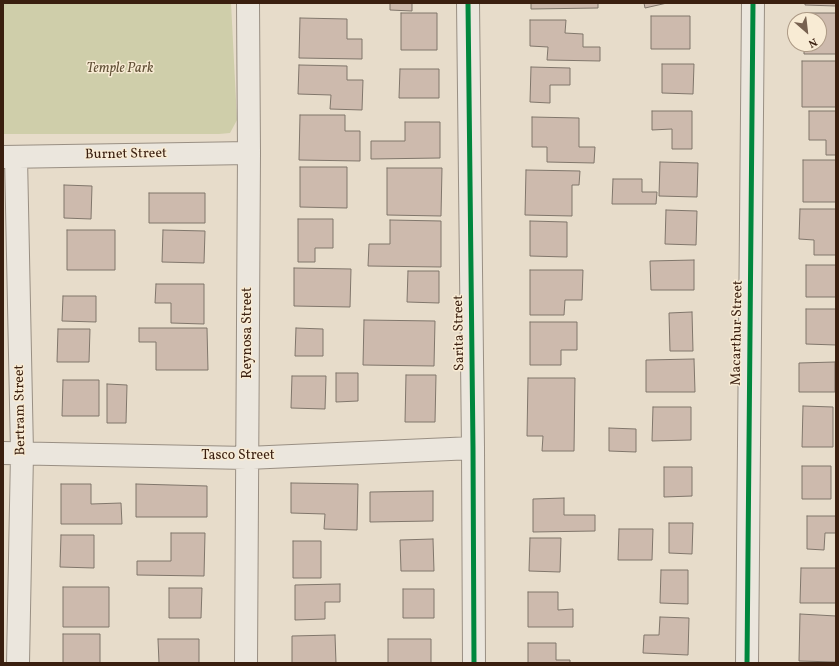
<!DOCTYPE html>
<html>
<head>
<meta charset="utf-8">
<style>
	body { margin:0 }
	#map { position:relative; width:839px; height:666px; overflow:hidden; background:#e7dcca; font-family:Vollkorn,serif }
	canvas { display:block }
	.frame { position:absolute; inset:0; border:4px solid #3a1f0f; pointer-events:none }
	.north { position:absolute; left:787px; top:12px; width:40px; height:40px; box-sizing:border-box; background:#f8ebd4; border:1px solid #ac9985; border-radius:50%; rotate:152deg; font-size:11px; font-weight:700; line-height:16px; text-align:center; color:#3a1f0f }
	.north::after { content:''; display:block; margin:auto; width:14px; height:18px; background:#776150; clip-path:polygon(50% 0,100% 100%,50% 72%,0 100%) }
</style>
</head>
<body>
<div id="map">
<canvas width="839" height="666"></canvas>
<div class="frame"></div>
<div class="north">N</div>
</div>
<script>
const c = document.querySelector('canvas').getContext('2d');
c.lineJoin = 'round';
function paint(path, color) { c.fillStyle = color; c.fill(path, 'evenodd'); }
const shape = rows => new Path2D(rows.map(r => 'M' + r).join(''));
function strokePath(path, color, width, dash) { c.strokeStyle = color; c.lineWidth = width; c.lineCap = dash ? 'butt' : 'round'; c.setLineDash(dash || []); c.stroke(path); }
function write(font, color, halo, rows, align = 'center') {
  c.font = font + ' Vollkorn,serif'; c.lineWidth = 3; c.setLineDash([]); c.textBaseline = 'middle'; c.strokeStyle = halo; c.fillStyle = color; for (const [text, x, y, turn = 0] of rows) {
    c.save(); c.translate(x, y); c.rotate((+turn || 0) * Math.PI / 180); c.textAlign = isNaN(turn) ? turn : align; if (halo) c.strokeText(text, 0, 0); c.fillText(text, 0, 0); c.restore();
  }
}
const green = shape([
	[3,3,231,3,237,120,230,133,219,134,3,134]
]);
const building = shape([
	[390,3,412,3,412,11,390,10,390,3],
	[531,3,598,3,598,8,531,9,531,3],
	[644,3,667,3,645,8,644,3],
	[805,3,836,3,836,6,805,5,805,3],
	[401,13,437,13,437,50,401,50,401,13],
	[805,13,836,13,836,54,804,54,804,44,819,44,819,20,805,20,805,13],
	[651,16,690,16,690,49,651,49,651,16],
	[300,18,347,19,347,39,362,39,362,59,299,58,300,18],
	[530,20,566,20,565,33,583,34,583,47,600,47,600,61,547,60,548,47,530,46,530,20],
	[802,61,836,61,836,107,802,107,802,61],
	[662,64,694,64,693,94,662,93,662,64],
	[299,65,347,66,347,80,363,80,362,110,330,109,331,95,298,94,299,65],
	[531,67,570,68,570,85,550,85,550,103,530,102,531,67],
	[400,69,439,69,439,98,399,98,400,69],
	[652,111,692,111,692,149,672,149,672,129,652,130,652,111],
	[809,111,836,111,836,155,826,155,826,140,809,140,809,111],
	[300,115,345,115,345,131,360,131,360,161,299,160,300,115],
	[532,117,579,118,579,147,595,147,594,163,547,162,547,147,532,147,532,117],
	[405,122,440,122,440,158,371,159,371,141,405,141,405,122],
	[803,160,836,160,836,202,803,202,803,160],
	[660,162,698,163,697,197,659,196,660,162],
	[300,167,347,167,347,208,300,207,300,167],
	[387,168,442,168,441,216,387,215,387,168],
	[526,170,580,171,579,185,572,185,572,216,525,215,526,170],
	[613,179,642,179,642,192,657,192,656,204,612,204,613,179],
	[64,185,92,186,91,219,64,218,64,185],
	[149,193,205,193,205,223,149,223,149,193],
	[800,209,836,209,836,255,814,255,814,240,799,239,800,209],
	[666,210,697,211,696,245,665,244,666,210],
	[298,219,333,219,333,248,315,248,315,262,298,262,298,219],
	[390,220,441,221,441,267,368,266,369,244,390,244,390,220],
	[530,221,567,222,567,257,530,256,530,221],
	[67,230,115,230,115,270,67,270,67,230],
	[163,230,205,231,204,263,162,262,163,230],
	[694,260,694,290,651,290,650,261,694,260],
	[806,265,836,265,836,297,806,297,806,265],
	[294,268,351,269,350,307,294,306,294,268],
	[530,270,583,270,582,300,565,300,564,315,530,315,530,270],
	[408,271,439,271,439,303,407,302,408,271],
	[156,284,204,284,204,324,171,323,171,303,155,303,156,284],
	[63,296,96,296,96,322,62,321,63,296],
	[806,309,836,309,836,345,806,344,806,309],
	[692,312,693,351,670,351,669,313,692,312],
	[364,320,435,321,434,366,363,365,364,320],
	[530,322,577,322,577,350,561,350,561,365,530,365,530,322],
	[139,328,207,328,208,370,156,370,156,342,139,342,139,328],
	[296,328,323,329,323,356,295,356,296,328],
	[58,329,90,329,89,362,57,362,58,329],
	[694,359,695,392,646,392,646,360,694,359],
	[835,362,835,392,799,392,799,363,835,362],
	[336,373,358,373,358,401,336,402,336,373],
	[406,375,436,375,435,422,405,422,406,375],
	[292,376,326,376,325,409,291,408,292,376],
	[528,378,575,378,574,451,542,451,543,436,527,436,528,378],
	[63,380,99,380,99,416,62,416,63,380],
	[107,384,127,385,126,423,107,423,107,384],
	[803,406,833,407,833,447,802,447,803,406],
	[653,407,691,407,691,440,652,441,653,407],
	[609,428,636,429,636,452,609,451,609,428],
	[802,466,831,466,831,499,802,499,802,466],
	[664,467,692,467,692,496,664,497,664,467],
	[291,483,358,484,357,530,324,529,325,514,291,513,291,483],
	[61,484,91,484,91,504,121,503,122,524,61,524,61,484],
	[136,484,207,486,207,517,136,517,136,484],
	[433,491,433,521,370,522,370,492,433,491],
	[564,498,564,515,595,515,595,531,533,532,533,499,564,498],
	[807,516,836,516,836,533,825,533,824,550,807,549,807,516],
	[669,523,693,523,692,554,669,553,669,523],
	[619,529,653,529,652,560,618,560,619,529],
	[171,533,205,533,204,576,137,575,137,561,171,561,171,533],
	[61,535,94,535,94,568,60,567,61,535],
	[530,538,561,538,560,572,529,571,530,538],
	[433,539,434,571,401,571,400,540,433,539],
	[293,541,321,541,321,578,293,578,293,541],
	[801,568,836,568,836,603,800,603,801,568],
	[661,570,688,570,688,604,660,603,661,570],
	[340,584,340,602,325,602,325,619,295,620,295,585,340,584],
	[63,587,109,587,109,627,63,627,63,587],
	[169,588,202,588,201,618,169,618,169,588],
	[403,589,434,589,434,618,403,618,403,589],
	[528,592,558,592,558,610,573,609,573,627,528,627,528,592],
	[800,614,836,616,836,662,799,661,800,614],
	[660,617,689,618,688,655,643,653,644,635,659,635,660,617],
	[63,634,100,634,100,663,63,663,63,634],
	[335,635,336,663,292,663,292,636,335,635],
	[158,639,199,639,199,663,159,663,158,639],
	[388,639,431,639,431,663,388,663,388,639],
	[528,643,556,643,556,660,570,660,570,663,528,663,528,643]
]);
const street = shape([
	[468,3,473,448,474,663],
	[3,157,249,153],
	[16,157,22,453,18,663],
	[3,453,247,458,473,448],
	[246,663,249,153,248,3],
	[747,663,753,3]
]);
const cycleway = shape([
	[468,3,473,448,474,663],
	[747,663,753,3]
]);
const parkNames = [
	["Temple Park",120,69]
];
const streetNames = [
	["Burnet Street",126,155,-1],
	["Reynosa Street",248,333,-90],
	["Sarita Street",460,333,-91],
	["Macarthur Street",738,333,-89],
	["Bertram Street",21,410,-91],
	["Tasco Street",238,456]
];
paint(green, '#cfceaa');
paint(building, '#cdbaad');
strokePath(building, '#80766b', 1);
strokePath(street, '#998f83', 24);
strokePath(street, '#ebe6dd', 22);
strokePath(cycleway, '#00873e', 5);
write('italic 14px', '#615036', '#f8ebd4', parkNames);
write('14px', '#3a1f0f', '#f8ebd4', streetNames);
</script>
</body>
</html>
